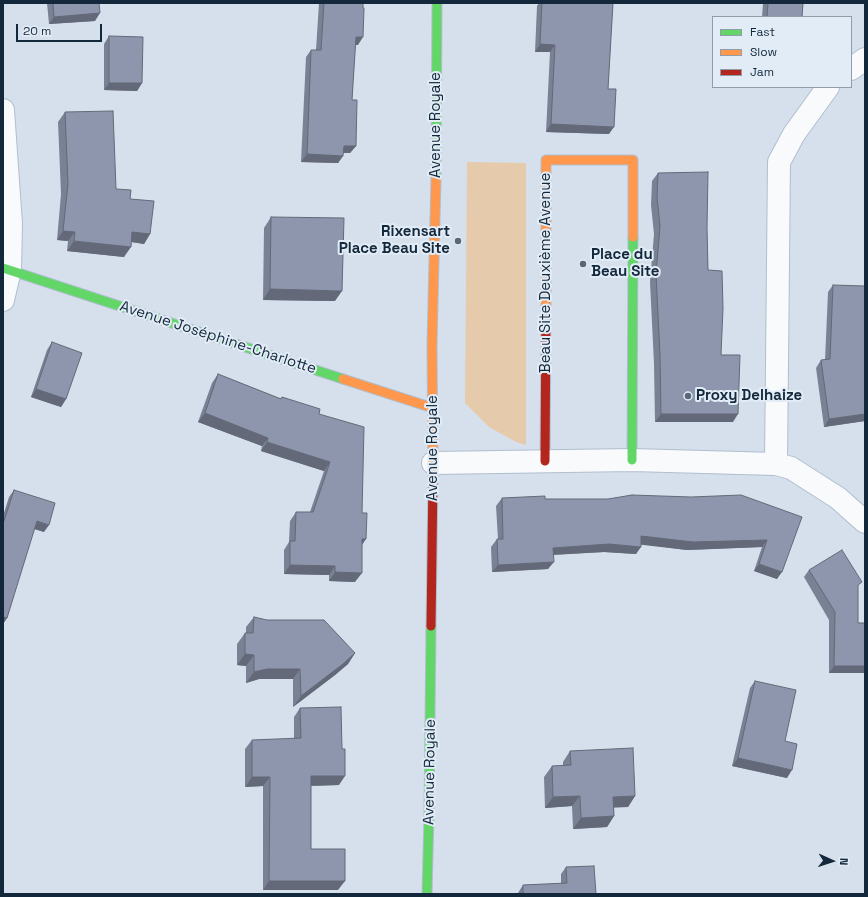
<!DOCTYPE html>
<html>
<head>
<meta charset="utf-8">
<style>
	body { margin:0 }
	#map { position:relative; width:868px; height:897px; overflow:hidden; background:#d5e0ec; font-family:"Space Grotesk",sans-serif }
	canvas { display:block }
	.frame { position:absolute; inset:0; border:4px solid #14283b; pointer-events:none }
	.legend { position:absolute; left:712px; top:16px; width:140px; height:72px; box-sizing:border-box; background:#e2ecf7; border:1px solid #909eac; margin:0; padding:5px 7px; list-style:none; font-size:12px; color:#14283b }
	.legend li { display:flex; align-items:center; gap:8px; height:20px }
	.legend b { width:20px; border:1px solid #909eac }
	.north { position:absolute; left:812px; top:841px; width:40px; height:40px; -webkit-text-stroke:3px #e2ecf7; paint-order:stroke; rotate:93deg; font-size:11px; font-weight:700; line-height:16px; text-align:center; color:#14283b }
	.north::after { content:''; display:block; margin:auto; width:14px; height:18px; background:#14283b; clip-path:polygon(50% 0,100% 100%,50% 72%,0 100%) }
	.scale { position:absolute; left:16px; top:24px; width:86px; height:18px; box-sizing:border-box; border:2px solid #14283b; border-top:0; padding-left:5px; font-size:12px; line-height:14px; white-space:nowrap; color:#14283b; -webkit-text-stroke:3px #e2ecf7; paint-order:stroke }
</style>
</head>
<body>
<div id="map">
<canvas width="868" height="897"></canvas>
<div class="frame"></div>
<ul class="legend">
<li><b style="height:5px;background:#63d668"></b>Fast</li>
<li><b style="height:5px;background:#ff974d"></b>Slow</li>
<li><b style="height:5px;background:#b3261e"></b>Jam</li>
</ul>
<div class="north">N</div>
<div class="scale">20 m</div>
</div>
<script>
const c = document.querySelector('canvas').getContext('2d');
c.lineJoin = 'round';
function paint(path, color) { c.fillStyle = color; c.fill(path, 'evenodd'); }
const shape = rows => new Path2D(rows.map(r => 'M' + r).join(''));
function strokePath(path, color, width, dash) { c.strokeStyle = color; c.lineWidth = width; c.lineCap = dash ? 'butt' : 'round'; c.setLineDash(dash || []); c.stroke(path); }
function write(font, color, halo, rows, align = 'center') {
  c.font = font + ' "Space Grotesk",sans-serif'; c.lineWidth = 4; c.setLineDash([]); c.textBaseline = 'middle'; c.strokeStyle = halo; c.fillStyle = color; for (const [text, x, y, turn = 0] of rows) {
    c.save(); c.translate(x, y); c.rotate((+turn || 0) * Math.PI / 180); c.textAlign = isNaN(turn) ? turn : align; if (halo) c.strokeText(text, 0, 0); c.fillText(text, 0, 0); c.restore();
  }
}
const green = shape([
	[467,162,526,163,526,445,516,442,489,427,465,403]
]);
const street = shape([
	[851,69,865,59],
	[3,110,11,224,10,270,3,300],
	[433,463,632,460,776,464,791,468,838,498,865,522],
	[776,464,779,162,794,134,828,87]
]);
const fast = shape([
	[436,177,437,3],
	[3,268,343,379],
	[632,460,633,237],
	[427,894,429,814,431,626]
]);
const slow = shape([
	[546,310,546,160,633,160,633,237],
	[343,379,433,408],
	[433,476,432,345,436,177]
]);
const jam = shape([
	[545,461,546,310],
	[431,626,433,476]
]);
const wall = shape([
	[47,3,99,3,95,21,49,24],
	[319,3,363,3,358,45,355,45,352,100,356,146,350,153,343,153,343,156,338,163,301,162,306,57,311,50,316,50],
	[539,3,613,3,608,89,609,134,546,132,550,52,535,52,537,6],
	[763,3,803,3,802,17,762,17],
	[109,36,142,83,137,91,104,90,104,44],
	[65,112,116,189,130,199,150,234,144,244,131,242,124,257,67,251,68,241,57,240,61,194,58,122],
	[658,173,707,228,708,270,721,355,733,422,655,422,654,364,650,282,654,234,651,205,652,181],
	[271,217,335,301,263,300,264,228],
	[833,285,865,421,824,427,816,368,821,360,825,360,828,292],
	[52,342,66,399,61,407,31,397,47,350],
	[218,374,281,399,282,397,319,414,362,513,362,545,355,582,329,581,329,575,284,574,284,550,289,542,290,521,296,512,310,512,324,471,261,451,262,446,198,422,212,383],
	[14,490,44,532,34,529,7,618,3,624,3,516,9,497],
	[502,498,545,499,802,517,777,579,754,571,762,547,687,550,641,544,636,554,604,552,553,555,548,569,492,572,491,547,497,539,498,539,496,506],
	[809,570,858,588,858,623,865,623,865,673,829,673,829,620,804,577],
	[254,617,355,653,348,664,335,675,293,707,293,679,259,679,246,683,246,666,237,665,237,644,245,633,246,633,246,627],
	[755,681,787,778,732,766,750,688],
	[300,708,339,785,311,786,311,849,338,890,263,890,263,786,245,787,245,749,252,740,294,739,294,717],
	[570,751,635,796,628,807,614,807,614,816,607,827,573,829,572,806,545,808,544,777,552,766,563,766,563,762],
	[566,867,596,894,518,894,518,893,523,885,561,884,561,874]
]);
const shadedWall = shape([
	[100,13,95,21,49,24,54,17],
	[356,37,363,37,358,45,350,44],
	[540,44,555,45,550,52,535,52],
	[109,83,142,83,137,91,104,90],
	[551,124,614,127,609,134,546,132],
	[344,146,356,146,350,153,338,153],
	[307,154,343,156,338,163,301,162],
	[63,231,75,232,68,241,57,240],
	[132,232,150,234,144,244,126,241],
	[74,241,131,247,124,257,67,251],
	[270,289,342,291,335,301,263,300],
	[36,389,66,399,61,407,31,397],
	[205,413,268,438,262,446,198,422],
	[661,414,738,414,733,422,655,422],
	[865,414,865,421,824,427,829,419],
	[267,442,330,462,324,471,261,451],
	[37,521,49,525,44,532,32,528],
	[641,536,767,540,762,547,687,550,635,544],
	[362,539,366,539,360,548],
	[609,544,641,547,636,554,604,552,548,555,553,548],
	[554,562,548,569,492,572,498,565],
	[759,564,782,572,777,579,754,571],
	[290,565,335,566,329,575,284,574],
	[335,572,362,573,355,582,329,581],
	[3,617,7,618,3,624],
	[355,653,348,664,335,675,293,707,301,696],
	[245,654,254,655,246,666,237,665],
	[834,666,865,666,865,673,829,673],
	[267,669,300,669,293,679,259,679,246,683,254,672],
	[738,758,792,770,787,778,732,766],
	[311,776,345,776,339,785,304,786],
	[252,777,270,777,263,786,245,787],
	[580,796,572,806,545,808,553,797],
	[635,796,628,807,606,808,613,797],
	[614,816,607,827,573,829,581,818],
	[269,881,345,881,338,890,263,890]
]);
const building = shape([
	[53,3,99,3,100,13,54,17,53,3],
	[324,3,363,3,363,8,364,8,363,37,356,37,352,100,357,100,356,146,344,146,343,156,307,154,311,50,321,50,324,3],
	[542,3,613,3,608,89,616,89,614,127,551,124,555,45,540,44,542,3],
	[768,3,803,3,802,17,767,17,768,3],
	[109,36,143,37,142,83,109,83,109,36],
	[113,111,116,189,131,190,130,199,154,201,150,234,132,232,131,247,74,241,75,232,63,231,68,184,65,112,113,111],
	[708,172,707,228,708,270,722,271,723,308,721,355,740,355,738,414,661,414,660,355,656,274,660,226,657,197,658,173,708,172],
	[271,217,344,218,342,291,270,289,271,217],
	[833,285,865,286,865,414,829,419,821,360,830,359,833,285],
	[52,342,82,353,66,399,36,389,52,342],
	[218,374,281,399,282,397,320,409,319,414,364,427,362,513,367,513,366,539,362,539,362,573,335,572,335,566,290,565,290,541,295,541,296,512,313,512,330,462,267,442,268,438,205,413,218,374],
	[14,490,55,503,49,525,37,521,7,618,3,617,3,524,14,490],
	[632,495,691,497,741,495,802,517,782,572,759,564,767,540,693,542,641,536,641,547,609,544,553,548,554,562,498,565,497,539,503,539,502,498,545,496,545,499,608,499,632,495],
	[842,550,862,582,858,585,858,623,865,623,865,666,834,666,835,612,809,570,842,550],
	[254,617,267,620,324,620,355,653,343,664,301,696,300,669,267,669,254,672,254,655,245,654,245,633,253,633,254,617],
	[755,681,796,690,785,741,797,744,792,770,738,758,755,681],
	[341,707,342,749,345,749,345,776,311,776,311,849,345,849,345,881,269,881,270,777,252,777,252,740,301,738,300,708,341,707],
	[633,748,635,796,613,797,614,816,581,818,580,796,553,797,552,766,571,765,570,751,633,748],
	[594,866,596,894,523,894,523,885,567,883,566,867,594,866]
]);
const markers = [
	[458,241,4,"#586879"],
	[583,264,4,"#586879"],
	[688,396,4,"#586879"]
];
const streetNames = [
	["Avenue Royale",436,125,-90],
	["Beau Site Deuxième Avenue",546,273,-90],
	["Avenue Joséphine-Charlotte",218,338,18],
	["Avenue Royale",433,448,-90],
	["Avenue Royale",430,772,-89]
];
const poiNames = [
	["Rixensart",450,232,"right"],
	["Place Beau Site",450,249,"right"],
	["Place du",591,255],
	["Beau Site",591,272],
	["Proxy Delhaize",696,396]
];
paint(green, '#e5caab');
strokePath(street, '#b0bece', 24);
strokePath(fast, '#b0bece', 11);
strokePath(slow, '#b0bece', 11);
strokePath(jam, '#b0bece', 11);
strokePath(street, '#f9fafc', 22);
strokePath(fast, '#63d668', 9);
strokePath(slow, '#ff974d', 9);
strokePath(jam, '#b3261e', 9);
paint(wall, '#798194');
paint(shadedWall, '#636978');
paint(building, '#8d96ac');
strokePath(building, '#636978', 1);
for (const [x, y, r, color] of markers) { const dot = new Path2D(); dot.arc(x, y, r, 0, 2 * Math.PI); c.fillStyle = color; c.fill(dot); strokePath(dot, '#e2ecf7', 1.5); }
write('15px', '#14283b', '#e2ecf7', streetNames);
write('bold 15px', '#14283b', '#e2ecf7', poiNames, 'left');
</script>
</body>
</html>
